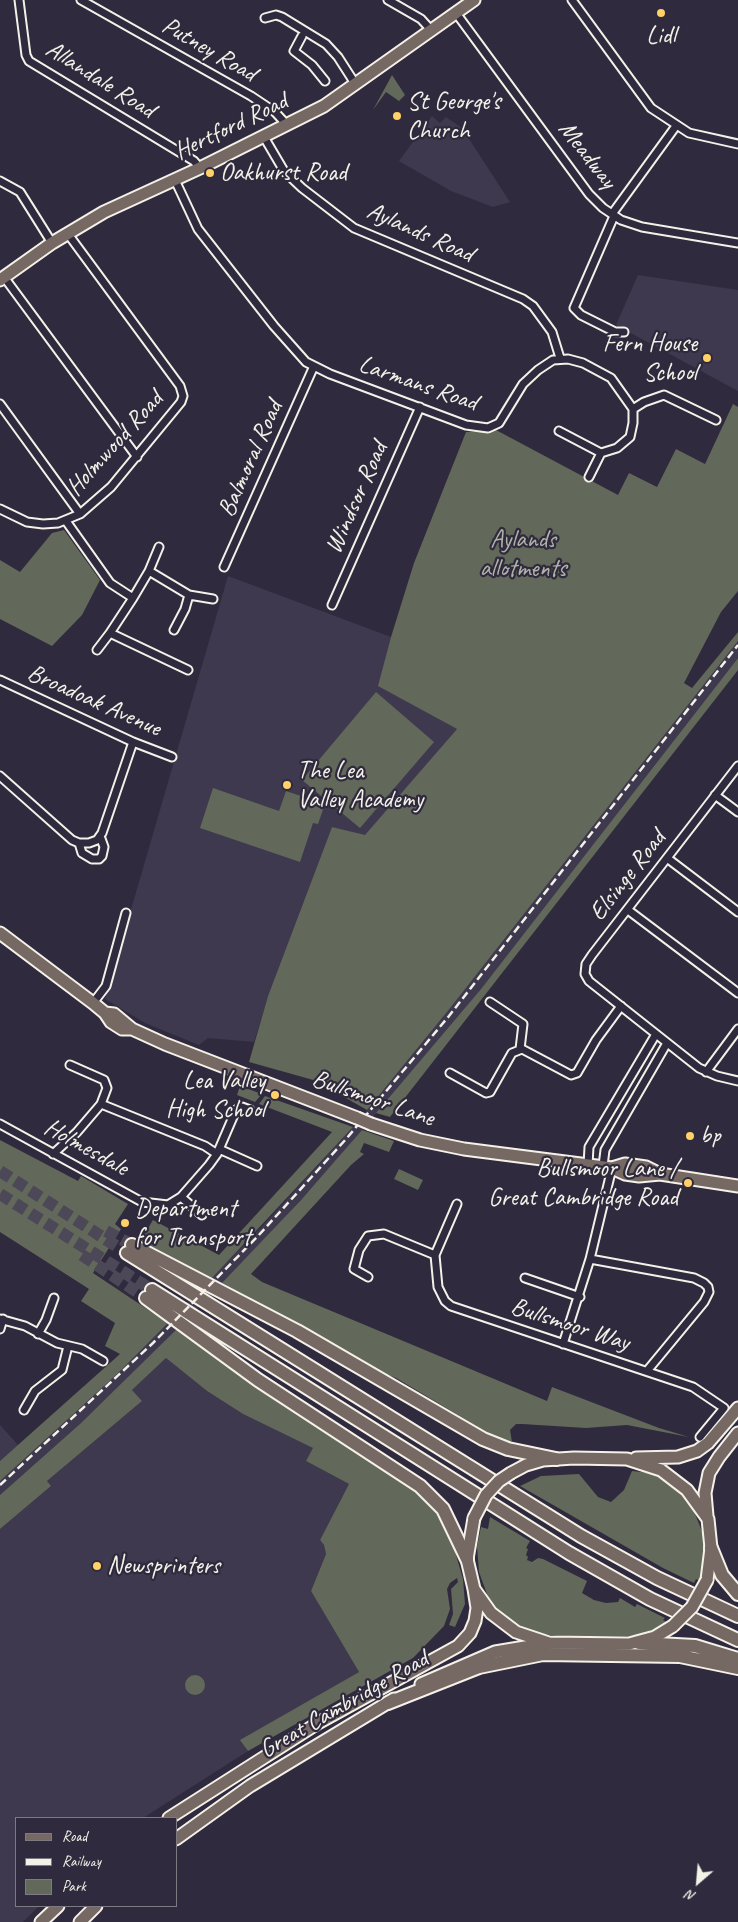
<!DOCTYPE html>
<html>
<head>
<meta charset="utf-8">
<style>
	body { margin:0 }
	#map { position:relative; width:738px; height:1922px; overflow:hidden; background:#2f2a3d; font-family:Caveat,sans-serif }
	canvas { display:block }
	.legend { position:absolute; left:15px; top:1817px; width:162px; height:90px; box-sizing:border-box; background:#2f2a3d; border:1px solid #7e7a81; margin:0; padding:6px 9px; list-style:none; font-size:15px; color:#f4f1e8 }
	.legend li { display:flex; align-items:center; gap:10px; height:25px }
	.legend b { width:25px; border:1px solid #7e7a81 }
	.north { position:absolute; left:673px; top:1857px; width:50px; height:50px; -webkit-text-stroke:4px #2f2a3d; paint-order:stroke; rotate:207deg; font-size:14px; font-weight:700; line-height:20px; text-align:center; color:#f4f1e8 }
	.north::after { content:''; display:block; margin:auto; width:18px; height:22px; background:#f4f1e8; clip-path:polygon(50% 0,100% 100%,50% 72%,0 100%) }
</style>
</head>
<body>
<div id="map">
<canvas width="738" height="1922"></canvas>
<ul class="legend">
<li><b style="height:6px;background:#766964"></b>Road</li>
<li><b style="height:6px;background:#f4f1e8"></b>Railway</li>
<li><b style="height:14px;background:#62685a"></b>Park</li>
</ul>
<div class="north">N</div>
</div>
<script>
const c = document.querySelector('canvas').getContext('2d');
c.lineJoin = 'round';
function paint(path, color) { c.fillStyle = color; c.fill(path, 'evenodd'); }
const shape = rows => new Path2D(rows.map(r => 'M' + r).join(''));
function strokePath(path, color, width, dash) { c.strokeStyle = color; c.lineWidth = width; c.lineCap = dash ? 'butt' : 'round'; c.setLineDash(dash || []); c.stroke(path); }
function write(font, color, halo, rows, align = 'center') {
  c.font = font + ' Caveat,sans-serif'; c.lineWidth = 4.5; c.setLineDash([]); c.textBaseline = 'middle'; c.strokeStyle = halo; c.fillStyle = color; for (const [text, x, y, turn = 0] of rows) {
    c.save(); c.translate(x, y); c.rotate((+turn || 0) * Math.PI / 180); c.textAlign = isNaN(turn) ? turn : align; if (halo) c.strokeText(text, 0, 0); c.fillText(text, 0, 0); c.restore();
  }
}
const built = shape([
	[432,116,440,123,446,117,462,128,510,202,493,207,451,191,399,161],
	[638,275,738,290,738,391,616,325],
	[228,576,391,637,379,686,457,729,365,836,332,827,268,996,254,1042,208,1038,199,1045,145,1023,105,999],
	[738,641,738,658,481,989,330,1168,263,1241,159,1348,81,1423,0,1495,0,1481,163,1328,267,1221,353,1127,451,1007],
	[166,1358,207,1391,243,1414,314,1448,306,1461,349,1484,320,1540,324,1545,326,1554,311,1591,359,1672,241,1740,248,1751,143,1818,16,1818,16,1906,39,1906,23,1922,0,1922,0,1529,51,1486,47,1481,142,1401,132,1390],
	[0,1425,18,1445,0,1461]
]);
const green = shape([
	[392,75,405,95,399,101,386,92,373,110],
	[733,404,738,407,738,591,721,612,684,683,692,688,738,632,738,641,451,1007,367,1110,337,1093,359,1090,324,1083,249,1062,268,996,332,827,365,835,457,729,378,686,391,637,414,563,466,432,496,430,618,495,629,473,657,487,676,449,705,464],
	[64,530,100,580,82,615,52,646,0,619,0,560,20,572,52,533],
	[738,658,738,670,390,1117,376,1113,481,989],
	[376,692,434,742,360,828,302,780],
	[213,788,279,811,286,791,325,804,318,824,313,823,300,862,200,828],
	[240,1086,262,1094,255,1102,237,1095],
	[265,1096,353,1127,212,1278,136,1238,139,1233,144,1235,153,1220,219,1255,332,1132,259,1104],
	[362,1130,394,1141,389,1152,364,1143,360,1152,364,1154,351,1165,251,1274,262,1282,547,1401,552,1387,659,1428,689,1437,627,1425,586,1428,522,1424,516,1424,510,1430,512,1442,495,1437,396,1378,373,1369,293,1321,222,1283,301,1200],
	[0,1140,78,1181,81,1176,128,1204,115,1224,121,1229,93,1273,168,1323,116,1375,0,1481,0,1461,120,1354,105,1346,115,1323,81,1301,89,1289,0,1232],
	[399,1169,423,1180,418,1190,394,1179],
	[177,1329,272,1397,420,1494,440,1515,452,1541,463,1579,465,1604,455,1627,449,1625,453,1614,451,1589,458,1582,457,1578,450,1583,447,1589,450,1609,444,1626,413,1658,248,1751,240,1740,359,1672,311,1591,326,1554,324,1545,320,1540,349,1484,306,1461,313,1448,243,1414,207,1391,166,1358,132,1390,142,1401,47,1481,51,1486,0,1529,0,1495,81,1423],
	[632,1471,651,1473,663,1478,674,1486,692,1506,705,1539,706,1551,700,1581,696,1579,694,1583,663,1568,520,1486,541,1476,579,1474,598,1497,611,1502,624,1490],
	[490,1517,530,1541,526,1548,528,1549,526,1555,528,1557,527,1560,532,1562,538,1558,543,1559,587,1581,582,1593,594,1600,606,1603,618,1602,620,1598,635,1607,637,1604,665,1618,663,1620,668,1623,643,1634,629,1636,557,1636,542,1634,515,1625,495,1608,488,1597,479,1572,477,1546,481,1527,488,1529],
	'185 1685a10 10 0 1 1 20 0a10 10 0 1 1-20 0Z'
]);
const motorwayTunnel = shape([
	[0,1171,127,1253],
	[0,1194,152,1290],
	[106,1231,132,1245],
	[82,1255,146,1298]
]);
const minor = shape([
	[19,0,26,55,29,61,194,161,200,168],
	[81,0,251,96,275,112,287,125],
	[388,0,421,19,431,30],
	[572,0,651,108,689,133,738,144],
	[456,13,589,194,603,208,621,220,642,227,738,243],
	[265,18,276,15,282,17,326,44,338,57,356,85],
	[302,36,294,51,312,65,325,81],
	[264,137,284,171,302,188,354,228,523,299,533,306,552,332,560,358],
	[175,180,198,229,274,326,306,362,330,374,466,425,488,428,499,423,523,384,538,370,553,360,568,359,583,363,611,378,633,409,633,423,630,437,617,448,601,453,589,477],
	[0,181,20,192,52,243],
	[612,214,676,126],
	[614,216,574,308,581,315,615,332,624,332],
	[4,277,137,457],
	[0,404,80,514],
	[633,409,644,402,664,395,716,420],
	[559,431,601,453],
	[0,509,27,522,43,524,58,523,80,514,111,487,181,402,183,396,180,386,68,234],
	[66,521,110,583,133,598,110,633,188,670],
	[224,567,314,366],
	[149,571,159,547],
	[133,598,149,571,189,595,213,599],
	[332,605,420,407],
	[174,630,185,609,189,595],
	[97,650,110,633],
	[0,680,133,742,172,757],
	[738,766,592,955,586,964,585,974,589,981,699,1068,717,1076,738,1081],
	[0,776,72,840,79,843,89,843,97,840,102,833,133,742],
	[715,795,738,812],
	[79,843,82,853,92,859,99,859,102,856,104,847,100,836],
	[667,858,738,912],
	[628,910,738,993],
	[490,1002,523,1024,520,1049],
	[93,1003,106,986,126,913],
	[706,1072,738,1029],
	[450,1073,486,1093,490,1092,512,1053,522,1049,571,1075,577,1073,596,1040,621,1006],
	[101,1104,205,1146,217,1154],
	[0,1124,142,1202,168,1205,181,1197,209,1165,217,1154,236,1110,242,1107,250,1110],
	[219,1149,257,1166],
	[53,1154,77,1132,101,1104,107,1088,104,1080,70,1065],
	[588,1165,589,1147,656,1034],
	[603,1166,605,1150,667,1043],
	[181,1197,202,1215],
	[457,1204,435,1255,438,1287,445,1301,451,1306,693,1387,724,1408,700,1437],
	[590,1259,694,1278,704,1283,708,1287,709,1292,704,1302,647,1371],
	[368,1277,354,1269,359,1250,368,1236,384,1234,435,1255],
	[525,1278,580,1297],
	[0,1319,25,1326,57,1343,82,1349,103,1361],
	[0,1329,3,1319],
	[38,1334,46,1320,54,1298],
	[563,1344,590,1259,612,1168],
	[24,1410,35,1391,62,1370,68,1346]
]);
const primary = shape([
	[0,280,52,243,104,212,200,168,324,106,474,0],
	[0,933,93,1003,105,1013,111,1022,122,1029,132,1029],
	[105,1013,114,1014,132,1029,165,1044,357,1118],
	[371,1124,420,1140,464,1149,612,1168,625,1174,639,1176,660,1174,738,1186],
	[612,1168,625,1164,646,1167,660,1174]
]);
const trunk = shape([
	[636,1458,678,1457,697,1451,708,1443,738,1408],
	[511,1473,526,1465,543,1460,574,1458,627,1459,661,1470,687,1490,708,1519,711,1548,707,1580],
	[707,1516,705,1493,709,1473,719,1457,738,1433],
	[474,1518,467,1559,474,1589,491,1613,516,1632,549,1643,629,1644,655,1637,673,1626],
	[421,1684,495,1652,549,1643],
	[169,1818,318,1723,458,1646,470,1633,475,1621,477,1608,474,1589],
	[176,1839,250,1786,394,1699],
	[41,1922,58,1906],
	[80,1922,96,1906]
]);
const motorway = shape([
	[132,1245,297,1331,483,1439,508,1449,556,1459],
	[127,1253,581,1536,657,1578,738,1616],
	[152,1290,569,1553,650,1599,738,1640],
	[146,1298,258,1380,420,1486,443,1509,467,1559],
	[711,1548,722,1575,738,1594],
	[639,1643,695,1646,738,1659],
	[388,1703,479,1667,543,1654,680,1656,738,1668]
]);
const rail = shape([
	[0,1485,153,1343,258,1236,347,1138,449,1016,738,645]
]);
const primaryBridge = shape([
	[357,1118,371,1124]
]);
const trunkBridge = shape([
	[474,1518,486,1495,499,1481,511,1473],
	[673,1626,692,1607,707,1580]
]);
const markers = [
	[661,13,5,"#ffd166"],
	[397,116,5,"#ffd166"],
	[210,173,5,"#ffd166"],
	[707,358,5,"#ffd166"],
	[287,785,5,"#ffd166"],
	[275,1095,5,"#ffd166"],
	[690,1136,5,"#ffd166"],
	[688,1183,5,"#ffd166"],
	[125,1223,5,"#ffd166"],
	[97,1566,5,"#ffd166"]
];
const poiNames = [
	["Lidl",661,36,"center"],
	["St George's",407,102],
	["Church",407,131],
	["Oakhurst Road",220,173],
	["Fern House",697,344,"right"],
	["School",697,373,"right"],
	["The Lea",297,771],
	["Valley Academy",297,800],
	["Lea Valley",265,1081,"right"],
	["High School",265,1110,"right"],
	["bp",700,1136],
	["Bullsmoor Lane /",678,1169,"right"],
	["Great Cambridge Road",678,1198,"right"],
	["Department",135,1209],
	["for Transport",135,1238],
	["Newsprinters",107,1566]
];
const streetNames = [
	["Putney Road",209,50,30],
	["Allandale Road",100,80,32],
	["Hertford Road",231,127,-26],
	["Meadway",587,155,52],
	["Aylands Road",420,233,24],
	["Larmans Road",418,384,19],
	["Holmwood Road",115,444,-48],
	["Balmoral Road",251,459,-66],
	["Windsor Road",357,498,-66],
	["Broadoak Avenue",94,701,24],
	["Elsinge Road",628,876,-52],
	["Bullsmoor Lane",373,1099,19],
	["Holmesdale",86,1148,29],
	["Bullsmoor Way",570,1325,18],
	["Great Cambridge Road",344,1705,-30]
];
const parkNames = [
	["Aylands",523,540],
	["allotments",523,569]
];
paint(built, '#3f394f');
paint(green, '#62685a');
strokePath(motorwayTunnel, '#4d4857', 12, [12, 6]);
strokePath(minor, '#f4f1e8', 11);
strokePath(primary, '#f4f1e8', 15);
strokePath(trunk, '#f4f1e8', 15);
strokePath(motorway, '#f4f1e8', 16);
strokePath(minor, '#2f2a3d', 7);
strokePath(primary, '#766964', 11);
strokePath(trunk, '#766964', 11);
strokePath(motorway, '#766964', 12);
strokePath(rail, '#f4f1e8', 2.5, [8, 4]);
strokePath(primaryBridge, '#f4f1e8', 15, []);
strokePath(trunkBridge, '#f4f1e8', 15, []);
strokePath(primaryBridge, '#766964', 11);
strokePath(trunkBridge, '#766964', 11);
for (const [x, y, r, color] of markers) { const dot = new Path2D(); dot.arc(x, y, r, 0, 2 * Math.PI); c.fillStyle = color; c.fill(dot); strokePath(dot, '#2f2a3d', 2); }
write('25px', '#f4f1e8', '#2f2a3d', poiNames, 'left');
write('25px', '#f4f1e8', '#2f2a3d', streetNames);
write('25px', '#b2b3a8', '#2f2a3d', parkNames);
</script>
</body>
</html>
